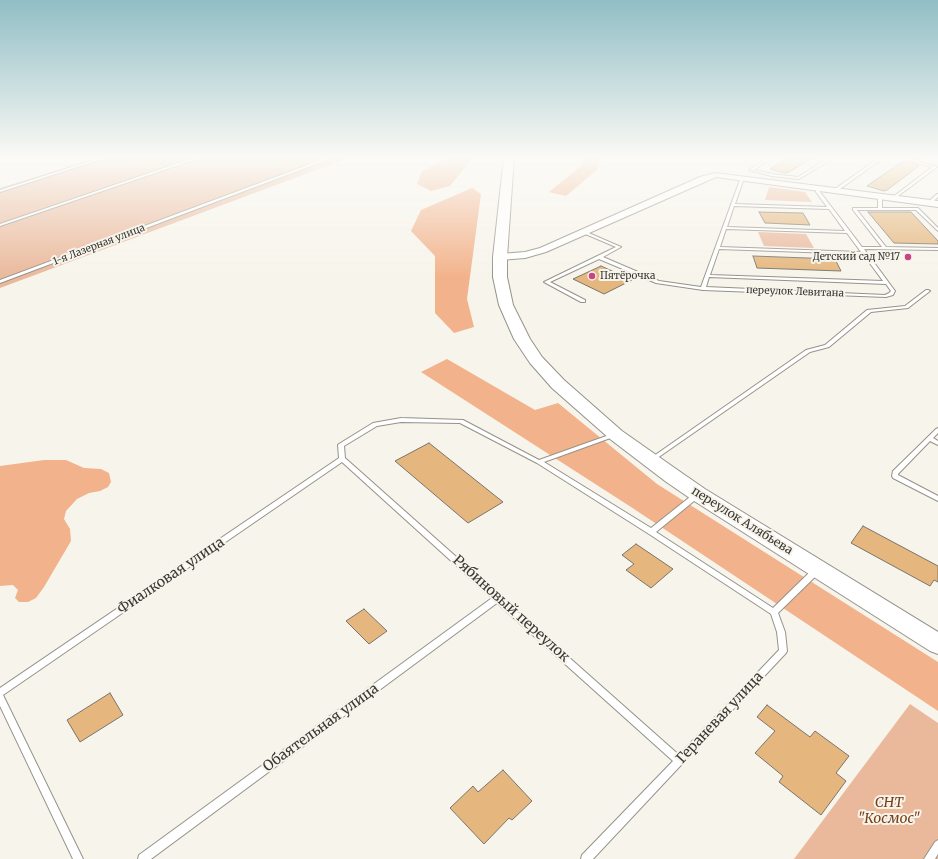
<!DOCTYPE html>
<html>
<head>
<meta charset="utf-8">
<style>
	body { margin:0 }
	canvas { display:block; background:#f7f4eb }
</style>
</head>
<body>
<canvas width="938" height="859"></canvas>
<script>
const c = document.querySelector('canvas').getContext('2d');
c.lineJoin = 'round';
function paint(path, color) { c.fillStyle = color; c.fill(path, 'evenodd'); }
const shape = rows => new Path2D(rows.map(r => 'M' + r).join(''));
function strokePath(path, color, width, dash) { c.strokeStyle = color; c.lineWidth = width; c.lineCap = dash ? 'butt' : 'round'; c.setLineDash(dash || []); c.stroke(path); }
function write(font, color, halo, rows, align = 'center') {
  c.font = font + ' Merriweather,serif'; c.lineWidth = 4; c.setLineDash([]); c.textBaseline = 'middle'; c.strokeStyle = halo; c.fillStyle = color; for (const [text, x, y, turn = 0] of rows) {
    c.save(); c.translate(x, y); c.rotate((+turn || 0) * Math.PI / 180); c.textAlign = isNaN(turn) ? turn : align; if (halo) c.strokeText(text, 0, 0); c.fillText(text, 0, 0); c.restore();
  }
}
const green = shape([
	[100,157,351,157,0,288,0,188],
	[769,187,805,192,812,202,765,200],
	[758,232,806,234,814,248,764,246],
	[910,704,938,723,938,859,794,859]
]);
const forest = shape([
	[450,157,473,157,450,186,431,191,417,184,422,171],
	[585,157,603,157,598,169,566,196,549,192,581,166],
	[472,188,481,194,467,299,474,327,454,333,435,313,435,256,411,231,421,210],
	[447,359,535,410,558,403,657,484,938,662,938,711,631,507,421,372],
	[44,460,66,460,84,468,101,469,109,473,111,482,108,487,100,491,89,493,77,499,66,511,64,519,70,529,71,541,44,587,36,598,28,602,19,602,15,598,18,590,13,585,0,586,0,466]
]);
const building = shape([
	[788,157,814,157,789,172,785,173,770,169,788,157],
	[903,161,919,165,918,166,919,166,887,190,884,191,867,186,903,161],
	[759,212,803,213,810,225,765,223,759,212],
	[868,212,911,212,938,241,938,244,894,243,868,212],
	[753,256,835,259,841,271,757,268,753,256],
	[601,266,632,280,604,294,573,279,601,266],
	[429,443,503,502,468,523,395,461,429,443],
	[863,526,938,566,938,582,934,580,930,586,851,543,863,526],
	[636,544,673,569,651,588,626,570,634,564,622,555,636,544],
	[364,609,387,631,369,644,346,621,364,609],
	[110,693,123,715,80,742,67,720,110,693],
	[767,705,810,737,815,731,849,756,836,773,846,781,821,815,779,782,783,776,755,753,775,731,757,717,767,705],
	[503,770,532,801,512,820,509,818,484,844,450,808,473,786,478,792,503,770]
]);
const lane = shape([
	[102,157,108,157,0,192,0,190,102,157],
	[196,157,202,157,0,226,0,224,196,157],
	[329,157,335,157,0,283,0,280,329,157],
	[769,157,774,157,754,170,772,174,798,177,830,157,835,157,799,179,772,176,749,170,769,157],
	[880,157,885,157,837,191,835,191,835,189,880,157],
	[899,157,905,157,937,167,894,199,893,199,893,197,932,167,899,157],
	[741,177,744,178,735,204,827,207,816,192,816,188,819,187,820,192,862,247,882,247,853,210,853,208,878,208,878,196,880,195,882,196,882,208,918,208,938,228,938,231,916,210,857,210,886,247,938,248,938,250,864,249,895,291,893,295,886,297,703,290,656,283,599,259,550,282,585,300,585,302,581,302,544,282,616,247,583,233,583,231,584,231,621,247,603,257,659,281,701,287,741,177],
	[734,206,829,209,845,231,727,227,734,206],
	[726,229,847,233,861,252,720,247,726,229],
	[719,249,863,254,883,281,710,275,719,249],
	[709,277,886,284,891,291,889,293,885,295,706,287,709,277],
	[937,194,938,194,938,197,930,204,928,204,928,202,937,194],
	[926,290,928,290,930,291,908,308,871,312,829,347,810,352,653,461,649,461,648,460,806,350,825,345,867,310,905,306,926,290],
	[401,418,463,420,539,460,612,434,616,434,617,435,616,436,544,462,651,528,695,493,699,493,700,495,699,497,656,532,773,608,814,568,817,567,820,568,821,570,820,572,778,613,785,632,787,651,786,653,593,859,581,859,582,855,673,761,497,603,151,859,138,859,139,855,492,598,342,462,3,695,83,859,73,859,0,706,0,688,339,458,338,445,339,444,373,423,401,418],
	[401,422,460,423,537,463,649,534,771,614,777,632,779,650,679,755,502,598,502,595,498,594,345,458,344,446,377,426,401,422],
	[938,428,938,433,933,438,938,441,938,445,930,441,898,474,898,475,938,496,938,501,893,478,892,476,893,471,936,429,938,428],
	[938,840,938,854,935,859,924,859,935,842,938,840]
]);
const street = shape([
	[715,173,938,201,938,207,716,177,546,252,525,258,500,260,495,257,500,254,525,252,540,248,700,177,715,173]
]);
const secondary = shape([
	[504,157,514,157,507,257,507,277,513,305,530,339,542,357,564,380,622,431,679,471,705,489,938,632,938,654,930,651,691,499,665,481,610,439,552,388,530,363,514,339,506,321,499,305,493,277,493,257,504,157]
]);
const markers = [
	[908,257,4,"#c94383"],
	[592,276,4,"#c94383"]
];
const farStreetnames = [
	["1-я Лазерная улица",99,245,-21],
	["переулок Левитана",795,292,2]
];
const farPoinames = [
	["Детский сад №17",900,257],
	["Пятёрочка",600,276,"left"]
];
const streetNames = [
	["переулок Алябьева",742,521,32]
];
const nearStreetnames = [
	["Фиалковая улица",171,576,-34],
	["Рябиновый переулок",511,609,42],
	["Гераневая улица",720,718,-47],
	["Обаятельная улица",321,728,-36]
];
const nearParknames = [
	["СНТ",889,803],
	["\"Космос\"",889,819]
];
paint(green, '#eab99c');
paint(forest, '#f2b38c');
paint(building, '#e5b77e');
strokePath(building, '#7a746d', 1);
strokePath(lane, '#959289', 2);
strokePath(street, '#959289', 2);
strokePath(secondary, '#959289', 2);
paint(lane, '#fff');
paint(street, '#fff');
paint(secondary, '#fff');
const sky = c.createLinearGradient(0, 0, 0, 277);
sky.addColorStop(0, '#91bec5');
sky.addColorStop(0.57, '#fbfaf6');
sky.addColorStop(1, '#fbfaf600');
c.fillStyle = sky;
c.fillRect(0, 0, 938, 277);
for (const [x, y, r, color] of markers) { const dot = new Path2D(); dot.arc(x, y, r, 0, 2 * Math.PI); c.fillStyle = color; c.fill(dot); strokePath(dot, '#f7f4eb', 1.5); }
write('10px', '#393834', '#f7f4eb', farStreetnames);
write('10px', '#393834', '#f7f4eb', farPoinames, 'right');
write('12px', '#393834', '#f7f4eb', streetNames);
write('14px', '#393834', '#f7f4eb', nearStreetnames);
write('italic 14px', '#783e14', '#f7f4eb', nearParknames);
</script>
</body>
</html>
